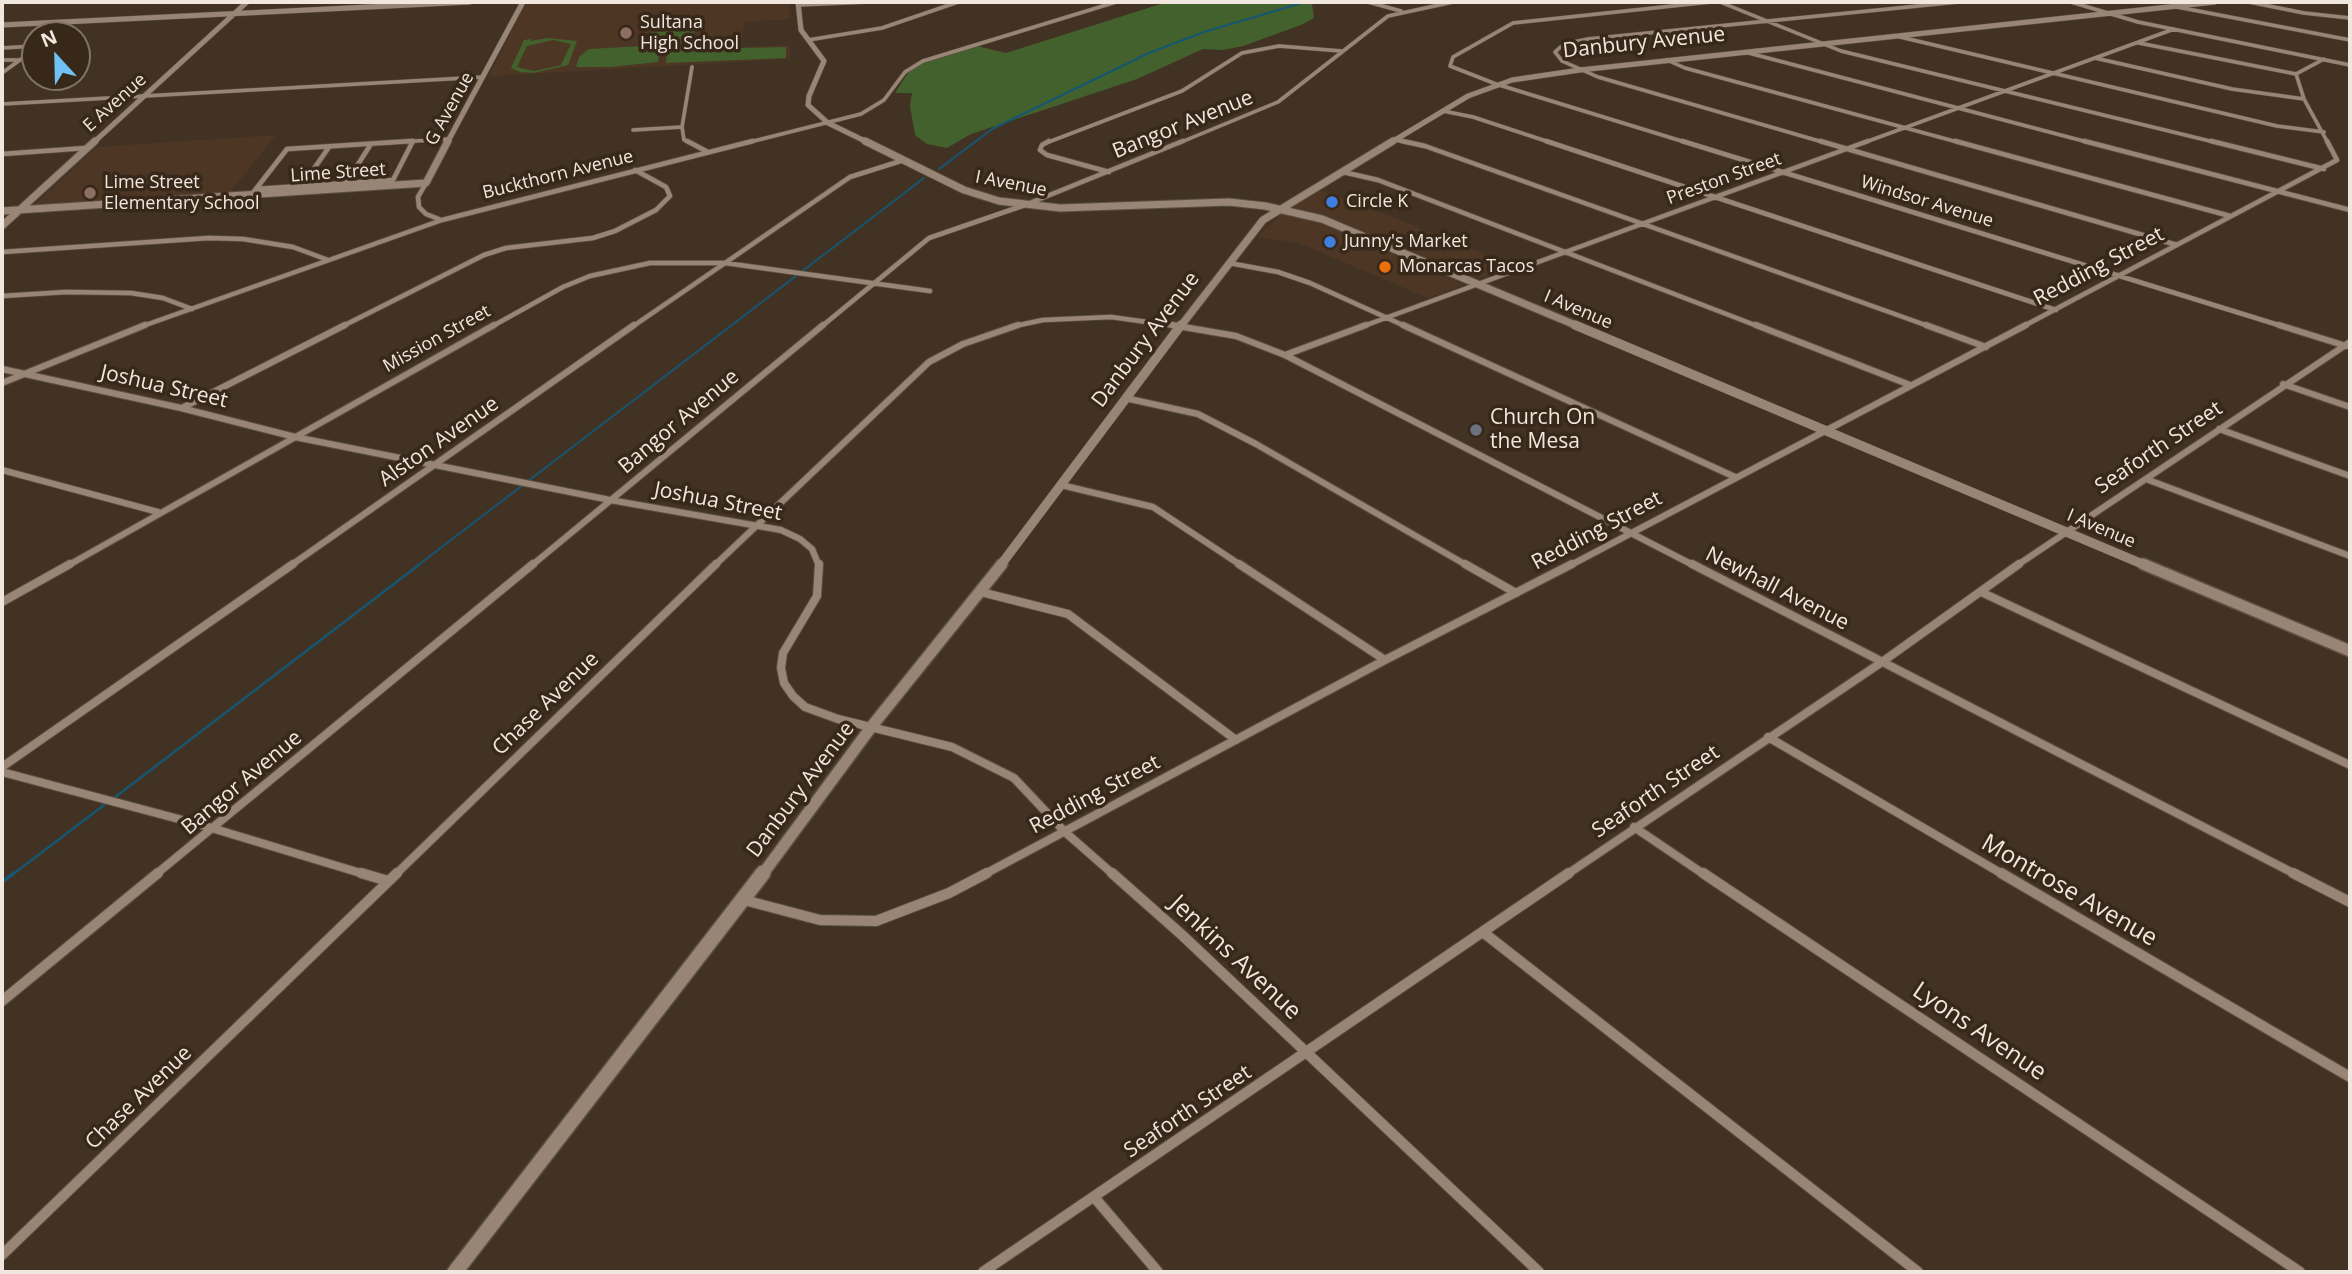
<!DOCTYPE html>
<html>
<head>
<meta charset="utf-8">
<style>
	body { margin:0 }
	#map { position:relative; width:2352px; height:1274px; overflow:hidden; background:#423224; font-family:"Open Sans",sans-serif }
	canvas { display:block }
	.frame { position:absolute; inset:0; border:4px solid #f1e7de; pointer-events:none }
	.north { position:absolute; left:21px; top:21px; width:70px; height:70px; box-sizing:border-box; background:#38281a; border:2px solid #827468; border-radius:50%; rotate:338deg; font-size:19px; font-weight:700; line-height:28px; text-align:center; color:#f1e7de }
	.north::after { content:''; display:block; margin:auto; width:24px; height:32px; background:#70c1f4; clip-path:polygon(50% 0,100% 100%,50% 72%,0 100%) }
</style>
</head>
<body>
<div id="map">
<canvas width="2352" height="1274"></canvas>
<div class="frame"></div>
<div class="north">N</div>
</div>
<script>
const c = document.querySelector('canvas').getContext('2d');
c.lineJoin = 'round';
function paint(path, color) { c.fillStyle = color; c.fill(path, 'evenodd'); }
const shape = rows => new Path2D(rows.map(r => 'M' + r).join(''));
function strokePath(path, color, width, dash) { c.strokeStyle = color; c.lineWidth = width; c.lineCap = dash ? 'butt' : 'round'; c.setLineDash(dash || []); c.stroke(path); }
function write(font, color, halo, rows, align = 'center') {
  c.font = font + ' "Open Sans",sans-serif'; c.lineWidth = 7; c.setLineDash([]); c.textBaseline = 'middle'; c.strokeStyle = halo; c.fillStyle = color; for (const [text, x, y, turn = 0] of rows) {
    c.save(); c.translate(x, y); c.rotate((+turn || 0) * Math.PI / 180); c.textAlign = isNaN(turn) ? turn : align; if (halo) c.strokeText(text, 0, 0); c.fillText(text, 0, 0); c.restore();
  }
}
const built = shape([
	[526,2,789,2,791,19,744,22,741,47,790,45,790,59,489,76],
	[276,135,229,194,34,205,97,147],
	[1318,190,1349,200,1515,266,1481,278,1473,277,1341,222,1293,207],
	[1281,214,1311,219,1464,285,1428,298,1299,243,1257,237]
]);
const green = shape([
	[1167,2,1319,2,1312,5,1314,18,1301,25,1243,46,1223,50,1203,49,1137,79,971,134,947,148,927,144,915,135,910,106,912,93,895,93,909,71,922,63,977,46,1006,53],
	[694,30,692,42,647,45,650,32],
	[548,38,577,41,568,65,534,73,520,72,511,68,524,40,531,39,530,41],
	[553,40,571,44,561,65,534,71,517,67,527,46],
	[737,42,738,48,786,47,786,58,666,63,668,46],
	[661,45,658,62,611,67,576,67,579,57,589,49]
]);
const streamFar2 = shape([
	[939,169,992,129,1149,53,1204,32,1305,2],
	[417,566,924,178]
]);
const streamFar1 = shape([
	[114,798,420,564],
	[12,875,108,802]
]);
const stream = shape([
	[2,882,14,873]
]);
const streetFar4 = shape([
	[1368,2,1401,11],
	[1720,2,1841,51,2218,143],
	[2071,2,2138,22,2350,65],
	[2249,2,2304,13,2350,18],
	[798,5,867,2],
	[2172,6,2350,40],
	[1896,36,2277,126,2324,132],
	[808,40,882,28,958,2],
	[2139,43,2296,74],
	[2,48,35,46],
	[1745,52,2091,143],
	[2095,58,2232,89,2304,99],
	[2324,59,2296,74,2304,99,2328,143],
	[2,60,19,60],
	[1667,60,1685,68,1961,143],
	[2,73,35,49],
	[2,104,483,77],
	[1443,111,1473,117,1552,143],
	[633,130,682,127],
	[1395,140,1410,143],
	[383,143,449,139],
	[690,143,684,140,682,127,692,67],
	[746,143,861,114,884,100,905,72,923,61,1116,2],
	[1046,143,1182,91,1242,53,1279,46,1341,51],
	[1179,143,1278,102,1388,16,1453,2],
	[1688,143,1496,84,1450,66,1453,57,1513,23,1710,2],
	[1826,143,1598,77,1562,61,1555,52,1564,44,1588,39,1958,2],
	[1863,143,2174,29]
]);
const streetFar3 = shape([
	[687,141,708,152],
	[1049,141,1042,145,1040,150,1047,155,1109,172],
	[1402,141,1425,146,1931,327],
	[1546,141,2056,310],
	[1682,141,2285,327],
	[1820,141,2177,245],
	[1955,141,2230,216],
	[2084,141,2350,210],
	[2211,141,2324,169],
	[2,154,86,148],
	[1343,172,1378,180,1760,327],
	[346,183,371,144],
	[426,183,418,197,419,207,426,214,441,220],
	[302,186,329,147],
	[256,189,393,180,413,141],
	[252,194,287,149,412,141],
	[2,252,209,238,243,239,293,247,328,260],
	[1229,263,1278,272,1310,283,1407,327],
	[2,296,66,292,131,293,163,298,192,309],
	[140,327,442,220,753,141],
	[341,327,484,255,506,248,593,238,615,231,656,210,670,196,666,187,635,170],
	[491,327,563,287,590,276,650,263,725,263,930,291],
	[632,327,850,177,904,160],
	[821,327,929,238,1025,205,1183,141],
	[1010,327,1043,320,1111,317,1183,327],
	[1361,327,1868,141],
	[2022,327,2337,160,2327,141]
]);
const streetFar2 = shape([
	[1172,325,1236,336,1285,355,1695,566],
	[1403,325,1735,477],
	[1756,325,1910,385],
	[1926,325,1986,347],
	[2279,325,2346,346],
	[1285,355,1366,325],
	[2,369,181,408,295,437,610,500,781,530,800,539,812,549,819,566],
	[2,383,145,325],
	[2283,384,2350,407],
	[1125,398,1198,414,1256,444,1468,566],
	[182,408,345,325],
	[2219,429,2350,476],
	[2,470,158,512],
	[2146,479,2350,556],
	[1061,485,1153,507,1242,566],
	[67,566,494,325],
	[290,566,634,325],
	[531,566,823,325],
	[714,566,929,362,963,344,1018,325],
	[1569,566,2026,325],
	[2016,566,2350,342]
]);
const streetFar1 = shape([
	[819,564,817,596,783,653,781,668,784,683,793,696,805,707,838,719,952,747,1014,778,1065,832,1114,875],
	[1239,564,1385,660],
	[1465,564,1516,593],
	[1692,564,2297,875],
	[981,592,1068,614,1236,740],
	[1981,592,2350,765],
	[2,602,70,564],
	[1768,737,2004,875],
	[2,767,293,564],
	[2,772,205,826,367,875],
	[1634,827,1705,875],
	[155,875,533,564],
	[395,875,716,564],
	[983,875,1385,660,1572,564],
	[1566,875,1882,662,2019,564]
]);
const street = shape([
	[361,873,388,881],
	[1112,873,1182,935,1539,1272],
	[1703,873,2300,1272],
	[2001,873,2350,1077],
	[2293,873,2350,902],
	[744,900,820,920,876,921,949,893,987,873],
	[1484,933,1918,1272],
	[2,1001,158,873],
	[1094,1197,1158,1272],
	[2,1255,397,873],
	[983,1272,1569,873]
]);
const secondaryFar4 = shape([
	[798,2,801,30,824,61,809,96,808,105,828,123,869,143],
	[2,25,470,2],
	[93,143,247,2],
	[447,143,523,2],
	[1390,143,1468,96,1512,80,1580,70,2215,2]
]);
const secondaryFar3 = shape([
	[865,141,964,190,999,201,1060,208,1229,202,1265,206,1322,219,1580,327],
	[2,211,426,183,448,141],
	[2,226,95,141],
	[1180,327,1263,220,1393,141]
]);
const secondaryFar2 = shape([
	[1575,325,2147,566],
	[1000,566,1181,325]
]);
const secondaryFar1 = shape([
	[2143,564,2350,651],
	[762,875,872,726,1002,564]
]);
const secondary = shape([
	[455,1272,763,873]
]);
const markers = [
	[626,33,7,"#8d6e63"],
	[90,193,7,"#8d6e63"],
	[1332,202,7,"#3f7fe0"],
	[1330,242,7,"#3f7fe0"],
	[1385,267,7,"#e8710a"],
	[1476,430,7,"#6b7280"]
];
const farPoinames = [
	["Sultana",640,23],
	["High School",640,44],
	["Lime Street",104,183],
	["Elementary School",104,204],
	["Circle K",1346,202],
	["Junny's Market",1344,242],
	["Monarcas Tacos",1399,267]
];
const farStreetnames = [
	["E Avenue",115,103,-42],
	["G Avenue",450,109,-61],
	["Lime Street",338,173,-4],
	["Buckthorn Avenue",558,175,-14],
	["Preston Street",1724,179,-20],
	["I Avenue",1011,184,11],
	["Windsor Avenue",1927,202,17],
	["I Avenue",1578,310,23],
	["Mission Street",437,339,-29],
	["I Avenue",2101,529,23]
];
const streetNames = [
	["Danbury Avenue",1644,43,-6],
	["Bangor Avenue",1183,125,-22],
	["Redding Street",2099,267,-28],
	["Danbury Avenue",1146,340,-53],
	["Joshua Street",164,387,13],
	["Bangor Avenue",679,422,-40],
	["Alston Avenue",439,442,-35],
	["Seaforth Street",2159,448,-34],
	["Joshua Street",718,502,11],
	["Redding Street",1597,531,-28],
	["Newhall Avenue",1777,589,27],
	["Chase Avenue",546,704,-44],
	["Bangor Avenue",242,783,-40],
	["Danbury Avenue",801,790,-53],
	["Seaforth Street",1656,792,-34],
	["Redding Street",1095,795,-28],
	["Chase Avenue",139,1098,-44],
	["Seaforth Street",1188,1112,-34]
];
const poiNames = [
	["Church On",1490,418],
	["the Mesa",1490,442]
];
const nearStreetnames = [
	["Montrose Avenue",2069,891,30],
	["Jenkins Avenue",1235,958,43],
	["Lyons Avenue",1979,1032,34]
];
paint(built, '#4d3724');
paint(green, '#43612c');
strokePath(streamFar2, '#155773', 2);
strokePath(streamFar1, '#155773', 2.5);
strokePath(stream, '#155773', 3.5);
strokePath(streetFar4, '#5c4f43', 4.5);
strokePath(streetFar3, '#5c4f43', 6);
strokePath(streetFar2, '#5c4f43', 8);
strokePath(streetFar1, '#5c4f43', 10);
strokePath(street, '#5c4f43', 12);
strokePath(secondaryFar4, '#5c4f43', 6);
strokePath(secondaryFar3, '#5c4f43', 9);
strokePath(secondaryFar2, '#5c4f43', 10);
strokePath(secondaryFar1, '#5c4f43', 14);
strokePath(secondary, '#5c4f43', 18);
strokePath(streetFar4, '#988575', 3.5);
strokePath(streetFar3, '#988575', 4.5);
strokePath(streetFar2, '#988575', 6);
strokePath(streetFar1, '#988575', 8);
strokePath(street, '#988575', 10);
strokePath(secondaryFar4, '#988575', 5);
strokePath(secondaryFar3, '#988575', 7);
strokePath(secondaryFar2, '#988575', 9);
strokePath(secondaryFar1, '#988575', 11);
strokePath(secondary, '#988575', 15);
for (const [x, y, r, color] of markers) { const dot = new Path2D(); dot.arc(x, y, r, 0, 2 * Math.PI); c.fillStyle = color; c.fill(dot); strokePath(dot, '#38281a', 2.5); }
write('18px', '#f1e7de', '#38281a', farPoinames, 'left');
write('18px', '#f1e7de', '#38281a', farStreetnames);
write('21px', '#f1e7de', '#38281a', streetNames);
write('21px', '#f1e7de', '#38281a', poiNames, 'left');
write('24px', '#f1e7de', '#38281a', nearStreetnames);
</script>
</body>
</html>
